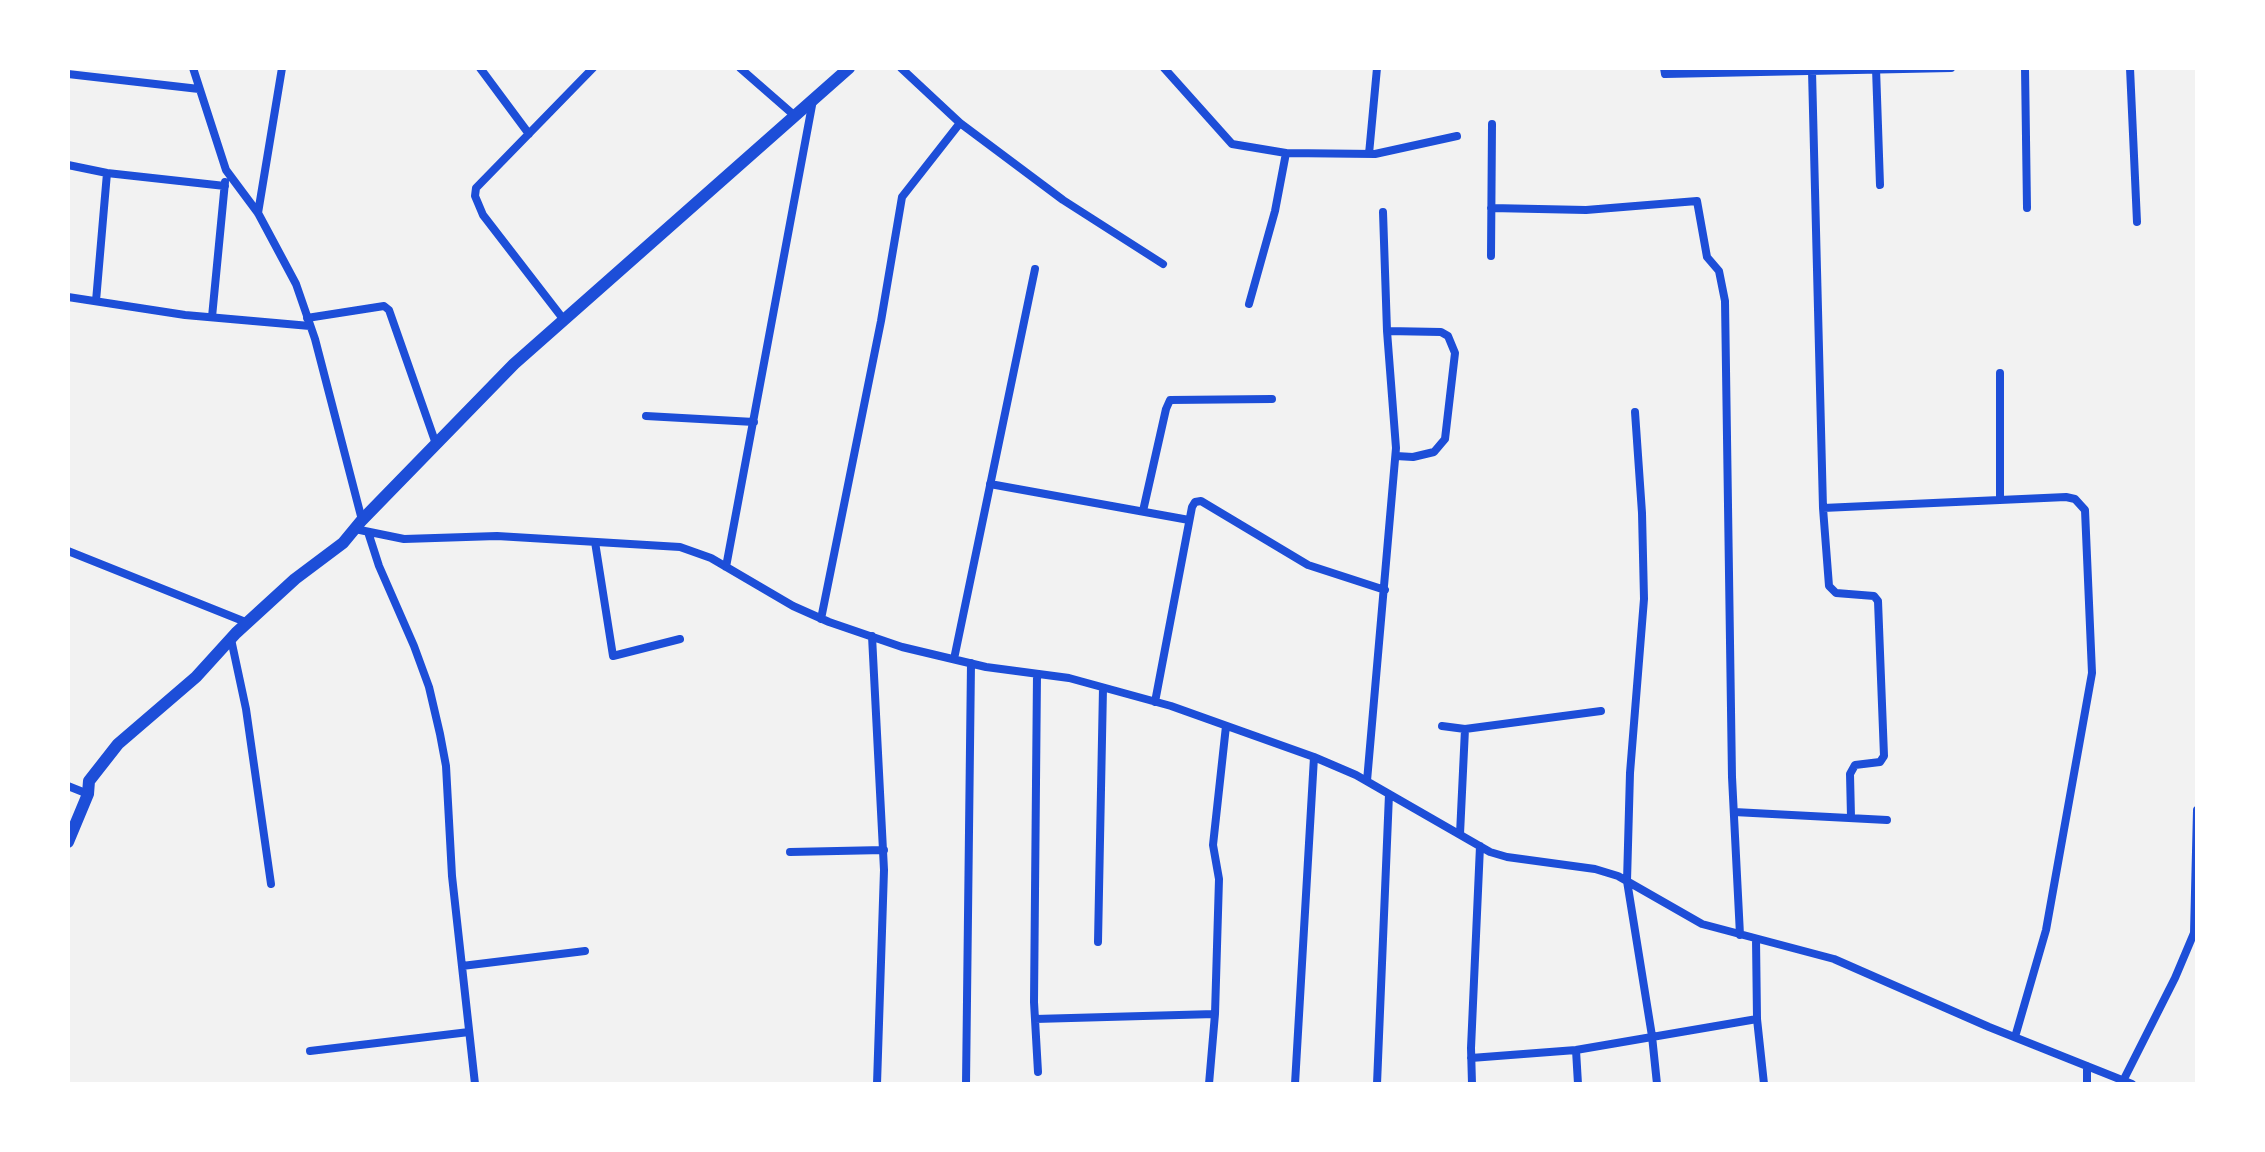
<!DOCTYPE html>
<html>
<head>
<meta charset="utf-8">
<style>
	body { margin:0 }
	#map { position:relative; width:2265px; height:1152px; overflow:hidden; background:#f2f2f2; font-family:"Exo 2",sans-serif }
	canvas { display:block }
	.frame { position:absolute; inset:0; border:70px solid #fff; pointer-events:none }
</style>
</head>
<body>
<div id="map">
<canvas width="2265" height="1152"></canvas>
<div class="frame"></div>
</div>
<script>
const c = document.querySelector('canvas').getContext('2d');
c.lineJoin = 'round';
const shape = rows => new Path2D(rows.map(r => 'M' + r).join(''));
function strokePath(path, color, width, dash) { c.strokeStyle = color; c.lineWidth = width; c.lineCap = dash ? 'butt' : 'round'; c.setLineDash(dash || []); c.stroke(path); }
const minor = shape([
	[193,68,226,170,258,213,296,284,315,339,362,520],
	[480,68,529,134],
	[740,68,795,116],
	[901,68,960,123,1063,200,1163,264],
	[1164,68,1232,144,1286,153,1375,154,1457,136],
	[1664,68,1665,74,1951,68],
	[1876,68,1880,185],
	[2025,68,2027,208],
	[2130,68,2137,222],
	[1812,71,1823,508,1829,586,1836,593,1874,596,1878,601,1884,756,1880,762,1855,765,1850,774,1851,817],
	[68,74,199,89],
	[1369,154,1377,68],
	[68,165,107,173,225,186],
	[1491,208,1586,210,1697,201,1707,257,1719,271,1725,301,1732,777,1740,935],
	[258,213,282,68],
	[1491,256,1492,124],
	[68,297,185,315,310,326],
	[96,301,107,173],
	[1249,304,1275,211,1286,153],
	[212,317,225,182],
	[307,318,384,306,389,310,436,444],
	[564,320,483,215,475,196,476,188,593,68],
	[1387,331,1441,332,1448,336,1455,353,1445,439,1434,452,1413,457,1396,456],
	[1635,412,1642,513,1644,599,1630,773,1627,881,1652,1036,1657,1084],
	[646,416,754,422],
	[990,484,1189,520],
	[2000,500,2000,373],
	[1823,508,2066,497,2075,499,2085,510,2092,673,2046,930,2015,1037],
	[1143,511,1166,409,1170,400,1272,399],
	[355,529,404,539,497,536,680,547,711,558,793,606,829,622,902,647,986,667,1069,678,1171,706,1314,757,1356,775,1490,852,1507,857,1595,869,1618,876,1702,924,1834,959,1989,1027,2132,1084],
	[368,532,379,566,414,646,429,687,440,734,446,766,452,876,475,1084],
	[595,542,613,656,680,639],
	[68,551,248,623],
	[726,567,813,100],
	[821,619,881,321,902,197,960,123],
	[872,636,884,870,877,1084],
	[231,639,246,709,271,884],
	[954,659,1035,269],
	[1037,674,1034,1002,1038,1072],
	[1155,702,1192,507,1195,502,1201,501,1308,565,1385,590],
	[1442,726,1465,729,1601,711],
	[1367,781,1396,448,1387,331,1383,212],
	[68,786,88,794],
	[1734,812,1887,820],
	[1460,834,1465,729],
	[790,852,884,850],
	[1756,939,1757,1019,1764,1084],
	[1098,942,1103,688],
	[462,966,585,951],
	[1035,1019,1215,1014],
	[1576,1050,1578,1084],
	[310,1051,469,1032],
	[1471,1058,1576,1050,1757,1019],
	[2123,1081,2175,978,2194,933,2197,810],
	[966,1084,971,663],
	[1209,1084,1215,1014,1219,879,1213,845,1226,726],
	[1295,1084,1314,757],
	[1377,1084,1389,794],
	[1472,1084,1471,1048,1480,846],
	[2087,1084,2087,1066]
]);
const secondary = shape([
	[68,842,88,794,89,781,118,744,196,677,236,633,295,579,343,543,362,520,514,364,849,68]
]);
strokePath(minor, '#1d4ed8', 8);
strokePath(secondary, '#1d4ed8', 12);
</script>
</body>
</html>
